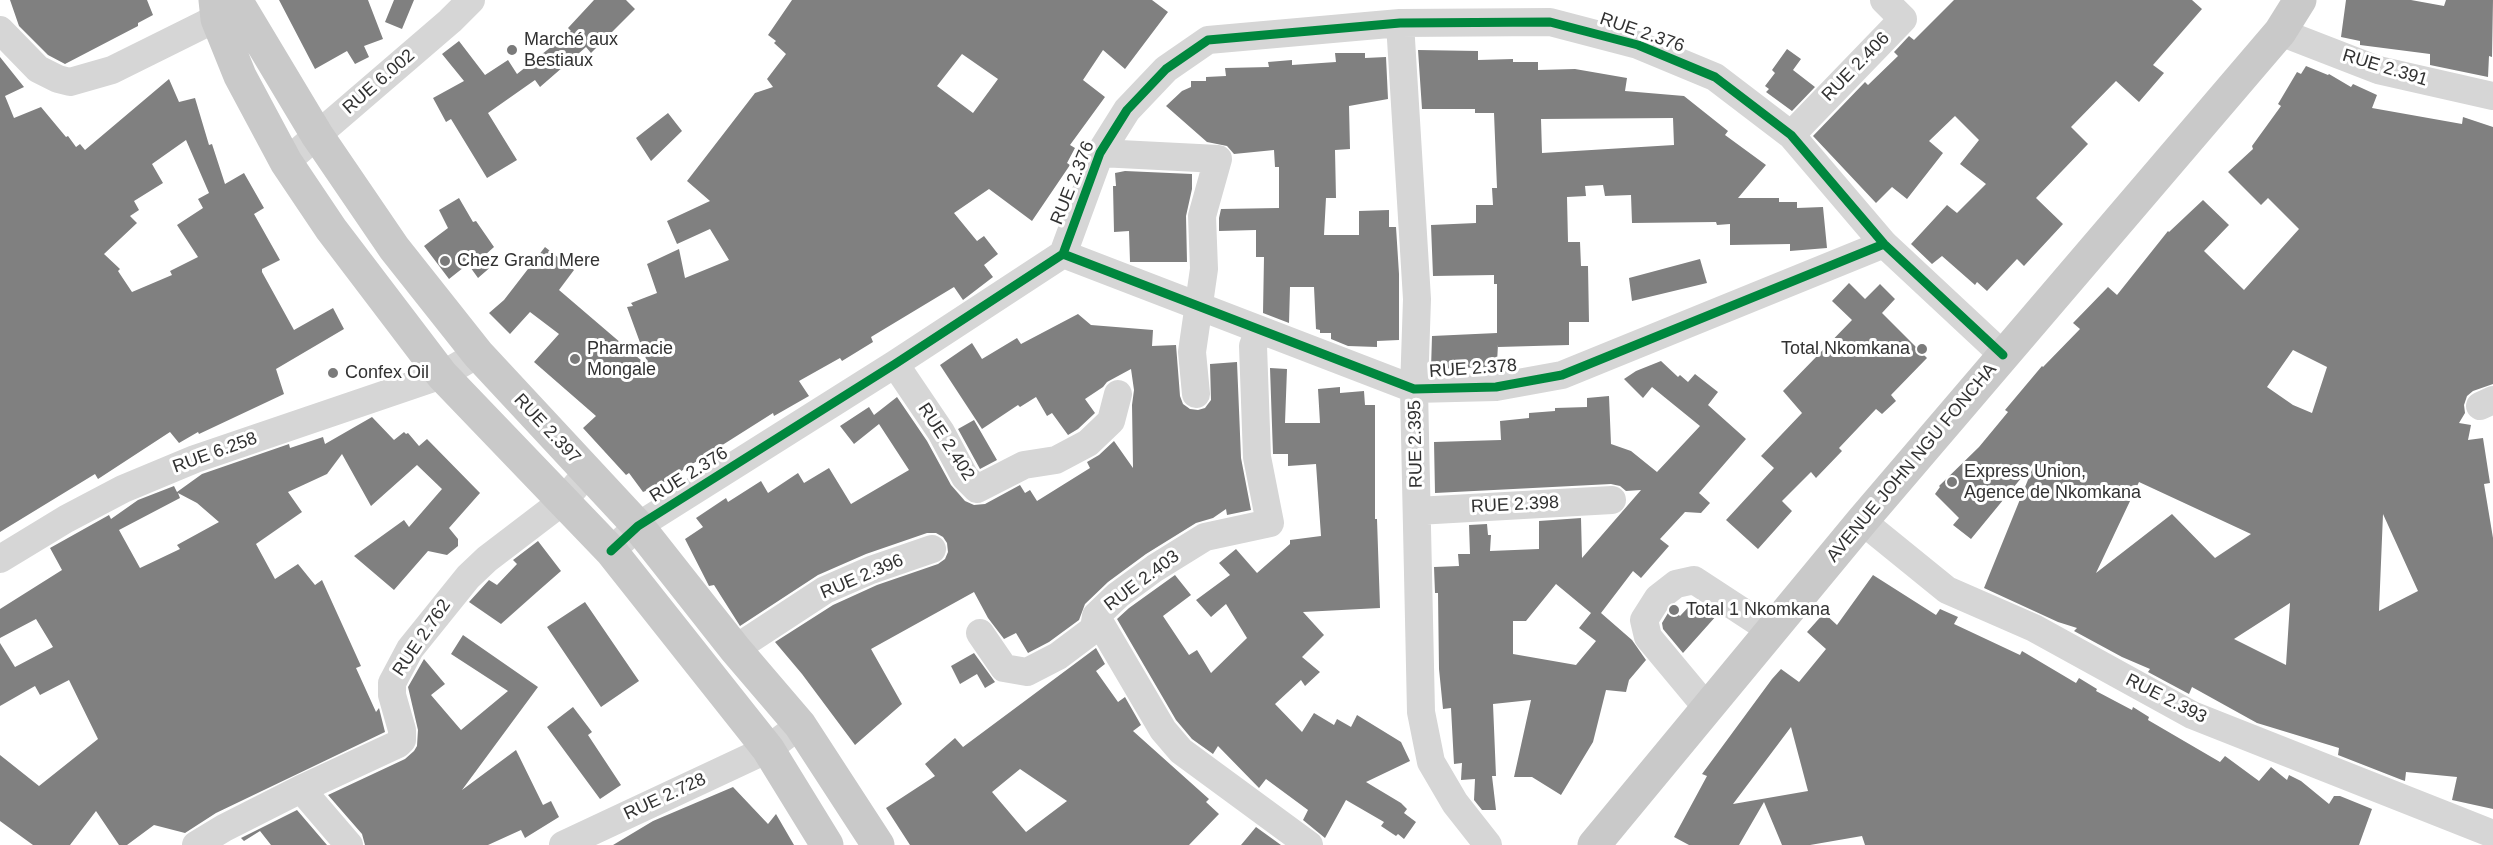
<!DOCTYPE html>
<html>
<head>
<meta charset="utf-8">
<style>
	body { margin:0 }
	canvas { display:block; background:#fff }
</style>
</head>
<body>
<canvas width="2493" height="845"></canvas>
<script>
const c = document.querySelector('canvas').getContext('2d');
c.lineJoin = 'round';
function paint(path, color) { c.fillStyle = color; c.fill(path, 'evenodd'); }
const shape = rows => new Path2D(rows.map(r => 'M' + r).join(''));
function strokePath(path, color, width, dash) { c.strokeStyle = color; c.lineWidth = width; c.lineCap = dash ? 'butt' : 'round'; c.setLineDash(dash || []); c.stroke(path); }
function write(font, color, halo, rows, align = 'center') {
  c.font = font + ' Arial,sans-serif'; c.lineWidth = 6; c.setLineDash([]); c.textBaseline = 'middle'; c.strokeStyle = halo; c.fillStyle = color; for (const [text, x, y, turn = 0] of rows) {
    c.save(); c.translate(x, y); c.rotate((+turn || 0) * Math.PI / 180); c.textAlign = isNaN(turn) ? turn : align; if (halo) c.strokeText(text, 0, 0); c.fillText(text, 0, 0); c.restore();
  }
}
const building = shape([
	[10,0,147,0,153,15,138,23,138,26,65,64,48,55,19,26],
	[279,0,368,0,383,39,364,46,369,57,355,64,347,51,315,69],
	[394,0,414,0,402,29,385,22],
	[594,0,626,0,635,9,591,53,586,47,540,87,535,80,488,113,517,160,487,178,451,119,446,122,433,98,464,81,442,54,459,41,485,75,508,60,517,74,571,31,568,28],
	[792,0,1152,0,1168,12,1125,69,1103,50,1083,80,1105,97,1070,145,1075,148,1067,163,1070,165,1032,221,989,189,954,213,977,241,984,236,998,254,984,265,993,277,963,300,954,287,871,337,873,342,842,361,840,358,799,381,809,396,774,416,773,413,656,487,643,492,629,473,626,475,583,428,596,416,534,362,559,334,530,312,510,334,489,313,504,300,545,247,574,270,559,290,649,367,627,307,633,306,631,303,657,293,647,264,679,249,685,278,729,260,710,229,677,244,667,221,710,201,687,181,755,93,773,87,767,79,786,54,774,43,776,41,768,35],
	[962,54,998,79,973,113,937,86],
	[1954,0,2192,0,2202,9,2153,65,2164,73,2139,102,2116,81,2071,127,2088,144,2036,198,2063,224,2024,266,2017,259,1987,291,1977,282,1975,285,1942,256,1932,264,1911,244,1947,205,1957,213,1986,184,1960,164,1979,140,1955,116,1929,141,1943,153,1907,199,1892,187,1876,203,1813,136,1865,82,1868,85,1898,56,1894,52,1909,36,1914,40],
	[2346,0,2411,0,2444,6,2446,0,2493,0,2492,57,2489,56,2488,77,2430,65,2430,54,2360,45,2360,41,2341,37],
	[1787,49,1801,59,1793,70,1815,87,1792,111,1766,92,1769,89,1765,86,1775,73,1772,70],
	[1418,50,1478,51,1478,60,1513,59,1513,62,1538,62,1538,70,1575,69,1627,78,1625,91,1684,96,1728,131,1725,135,1766,165,1738,198,1779,198,1779,202,1797,202,1797,208,1823,207,1827,248,1790,251,1790,244,1730,245,1730,224,1717,225,1716,222,1632,223,1631,195,1605,196,1603,185,1585,186,1586,196,1567,197,1568,242,1580,242,1581,266,1588,266,1589,322,1569,322,1569,345,1498,347,1498,344,1497,363,1488,363,1488,367,1431,369,1432,336,1497,333,1497,284,1494,284,1494,275,1433,276,1431,225,1476,223,1476,205,1493,205,1492,188,1497,188,1494,113,1475,113,1475,109,1422,109],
	[1673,118,1674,145,1542,153,1541,119],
	[1335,53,1365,53,1365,58,1386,57,1388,99,1349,106,1350,149,1335,150,1336,198,1326,198,1324,235,1359,235,1359,211,1389,210,1389,227,1396,227,1399,274,1399,340,1377,341,1377,347,1348,346,1331,339,1331,333,1320,333,1320,330,1316,329,1314,287,1290,287,1289,323,1263,313,1264,257,1256,257,1256,230,1219,231,1219,218,1221,209,1279,208,1279,167,1275,167,1274,150,1234,154,1227,146,1207,142,1166,106,1182,91,1191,87,1191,81,1206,81,1206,77,1226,76,1225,68,1269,67,1268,62,1292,60,1292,65,1336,62],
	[0,57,24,87,5,96,14,118,41,107,66,137,68,136,76,147,80,144,85,150,169,79,179,102,195,98,209,145,212,144,225,184,244,173,264,208,254,214,280,260,262,269,262,272,294,330,333,308,344,329,276,369,284,394,199,434,198,432,179,443,170,432,98,479,95,474,0,532],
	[186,140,209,193,198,199,203,208,177,225,198,257,170,271,172,275,132,292,118,271,120,269,104,254,137,223,130,216,139,210,134,201,163,183,152,164],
	[2306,66,2328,75,2329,74,2351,87,2353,84,2377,95,2372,108,2462,124,2463,117,2493,127,2493,384,2473,391,2467,396,2464,405,2465,413,2459,423,2471,425,2468,440,2483,438,2490,483,2484,484,2493,538,2493,809,2452,800,2457,777,2406,772,2405,781,2402,780,2338,755,2339,748,2257,723,2192,687,2189,694,2148,672,2150,669,2122,657,2074,631,2077,628,2058,622,1984,588,2036,460,1971,539,1953,525,1959,518,1935,494,1940,487,1939,486,1979,447,2008,412,2005,410,2042,366,2043,367,2080,329,2073,323,2108,287,2117,295,2168,231,2169,232,2203,200,2229,225,2204,251,2244,290,2299,229,2268,198,2261,205,2228,172,2253,149,2252,146,2281,106,2278,104,2297,72,2301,74],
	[2293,350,2327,367,2312,413,2293,405,2267,387],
	[2139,482,2251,534,2215,558,2172,514,2096,573],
	[2383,514,2418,591,2379,611],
	[2290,603,2286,665,2234,639],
	[668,113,682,131,651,161,636,138],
	[1125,171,1192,174,1192,189,1186,216,1187,262,1130,262,1129,231,1114,232,1113,186,1116,186,1115,173],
	[459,198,473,222,476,221,494,247,485,255,493,265,478,278,468,264,449,279,424,246,448,228,439,210],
	[1700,259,1707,283,1632,301,1629,278],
	[1849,283,1865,299,1880,284,1895,299,1882,313,1927,358,1891,395,1896,401,1882,414,1876,409,1839,448,1842,451,1816,478,1811,472,1782,501,1792,511,1758,549,1726,520,1774,468,1761,456,1802,413,1783,391,1852,320,1832,301],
	[1078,314,1091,325,1153,330,1152,346,1176,345,1180,396,1183,404,1190,409,1198,410,1205,408,1211,400,1210,364,1237,362,1241,458,1251,510,1227,515,1226,509,1213,518,1196,523,1146,554,1108,582,1085,604,1079,620,1049,642,1028,653,1016,633,1004,639,988,618,974,592,871,649,902,704,855,745,802,674,775,642,833,605,877,585,938,564,945,559,948,552,947,543,943,537,936,533,927,533,866,554,818,575,740,626,714,585,709,586,685,539,703,527,696,518,726,498,728,502,761,481,768,493,798,473,804,483,829,468,851,504,909,470,879,424,854,444,840,426,869,407,874,415,897,397,927,441,951,485,965,501,974,505,985,504,1020,485,1025,493,1030,490,1037,501,1090,468,1087,462,1099,455,1114,441,1133,468,1132,405,1134,390,1131,369,1107,382,1103,387,1085,399,1095,413,1078,429,1068,435,1052,413,1047,416,1036,397,1020,407,1018,405,982,429,940,365,972,343,982,359,1017,338,1021,344],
	[1661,361,1678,377,1680,375,1688,382,1695,374,1718,392,1708,405,1746,439,1699,493,1710,503,1701,513,1685,512,1660,539,1669,546,1641,578,1633,571,1601,613,1632,640,1646,660,1629,680,1626,692,1606,690,1593,742,1561,795,1532,777,1514,777,1531,700,1493,704,1496,776,1492,776,1496,810,1482,810,1474,800,1475,779,1461,780,1462,763,1454,764,1451,708,1443,709,1439,669,1438,593,1435,593,1434,567,1459,566,1458,554,1470,554,1469,525,1487,524,1488,535,1491,535,1490,551,1539,549,1539,521,1581,518,1582,558,1641,490,1626,491,1620,486,1611,484,1435,493,1434,442,1501,440,1500,421,1529,418,1529,413,1555,411,1555,408,1587,407,1587,398,1609,396,1611,444,1631,451,1657,472,1700,426,1652,387,1643,398,1624,379,1636,371],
	[1556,584,1591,613,1579,628,1596,641,1576,665,1513,654,1513,621,1526,621],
	[1270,368,1287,369,1285,423,1320,423,1318,389,1340,387,1340,393,1364,391,1365,405,1375,405,1375,519,1377,519,1380,608,1303,612,1324,635,1302,657,1320,672,1305,686,1301,680,1275,704,1302,732,1314,713,1334,725,1337,719,1351,727,1357,715,1401,742,1410,761,1366,782,1401,803,1407,809,1404,813,1416,822,1404,839,1398,834,1396,836,1381,826,1384,822,1346,800,1325,838,1303,820,1308,810,1266,779,1259,788,1218,746,1213,754,1192,739,1176,720,1117,619,1129,608,1175,575,1191,595,1163,616,1189,655,1197,650,1211,673,1247,638,1226,604,1211,617,1196,600,1230,575,1219,563,1236,549,1257,573,1290,544,1290,540,1321,536,1316,464,1288,466,1288,454,1273,454],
	[372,417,394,440,404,432,406,434,408,433,419,446,427,439,480,493,449,528,458,539,458,546,447,555,428,551,394,590,354,556,404,520,409,527,442,489,417,465,371,506,342,454,327,474,288,492,302,512,256,544,275,579,298,564,315,585,322,580,361,666,356,668,376,712,379,708,385,732,216,813,185,833,154,825,127,845,119,845,96,811,70,845,33,845,0,821,0,755,39,786,98,739,69,680,40,695,35,686,0,706,0,643,15,667,53,647,36,619,0,638,0,609,62,570,50,548,109,515,111,519,138,500,174,486,177,492,202,474,289,444,290,448,323,437,325,444],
	[178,493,197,503,219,522,177,545,180,549,140,568,119,530,180,498],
	[974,420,997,460,980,469,958,429],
	[538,541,561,571,537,592,501,624,469,602,489,580,497,585,517,564,513,560],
	[1873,575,1936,615,1940,609,1958,617,1954,624,2020,655,2022,651,2076,683,2079,678,2097,689,2096,691,2132,710,2133,707,2149,717,2148,720,2220,762,2225,756,2259,781,2271,767,2287,780,2289,775,2301,781,2329,804,2334,796,2340,796,2372,809,2359,845,1865,845,1862,836,1810,845,1782,845,1764,802,1739,845,1689,845,1674,837,1707,776,1702,774,1772,679,1781,669,1799,682,1826,649,1807,632,1824,613,1837,625],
	[1791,727,1808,791,1733,804],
	[1695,600,1717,615,1683,653,1663,629,1662,623,1671,608,1680,616],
	[585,602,639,681,601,707,547,627],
	[463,635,538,687,462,790,516,750,543,805,551,801,559,817,525,838,521,830,488,845,365,845,362,834,328,795,405,759,414,751,417,746,418,730,408,687,424,659,445,684,431,695,461,730,508,691,451,654],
	[1096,648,1105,664,1096,671,1118,702,1125,697,1141,725,1133,731,1209,799,1206,802,1219,814,1189,845,910,845,886,808,935,776,925,764,955,738,963,747],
	[1020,769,1067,801,1026,832,992,792],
	[974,653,995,682,985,688,977,674,960,684,951,666],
	[573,707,592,732,588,735,621,785,600,799,547,727],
	[733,787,768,824,776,814,794,845,613,845,653,821],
	[297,810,327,845,271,845,260,831,244,841,241,838],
	[1256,827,1281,845,1241,845]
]);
const minor = shape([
	[1400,23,1417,299,1414,389,1421,712,1431,762,1455,803,1488,845],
	[0,30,38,69,58,79,70,82,112,70,235,9],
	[2280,32,2378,70,2493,96],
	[1791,135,1903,19,1884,0],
	[1100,153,1218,159,1202,216,1204,269,1192,352,1196,394],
	[286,162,450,21,471,0],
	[1063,254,1414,389,1496,387,1562,375,1884,244],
	[1259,330,1253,346,1257,457,1270,523,1205,537,1155,568,1118,595,1096,616,1163,730,1181,751,1309,845],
	[895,364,941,432,965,477,977,489,1024,465,1056,460,1088,443,1111,421,1118,394],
	[2480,406,2493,400],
	[1417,511,1612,500],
	[1862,521,1947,590,2034,628,2192,715,2493,834],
	[611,551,638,526,895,364,1063,254,1100,153,1127,110,1166,69,1208,40,1400,23,1550,22,1638,45,1715,77,1791,135,1884,244,2003,355],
	[0,559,66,519,123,489,195,459,442,375,478,354],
	[980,633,1004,668,1027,672,1058,656,1094,629,1096,616],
	[735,649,825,590,871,570,932,549],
	[1708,709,1648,637,1644,620,1658,598,1676,584,1694,580,1772,631],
	[301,789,349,845],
	[196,845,224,828,301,789,398,744,402,740,402,730,392,695,392,683,410,649,468,577,487,559,563,501,588,472],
	[563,845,768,749,800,725]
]);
const major = shape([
	[215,0,217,19,240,76,286,162,331,229,442,375,611,551,768,749,827,845],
	[236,0,317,135,394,248,478,354,638,526,735,649,800,725,878,845],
	[1594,845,1862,521,2280,32,2300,0]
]);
const cycleway = shape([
	[1063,254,1414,389,1496,387,1562,375,1884,244],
	[611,551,638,526,895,364,1063,254,1100,153,1127,110,1166,69,1208,40,1400,23,1550,22,1638,45,1715,77,1791,135,1884,244,2003,355]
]);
const markers = [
	[512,50,6,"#7a7a7a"],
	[445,261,6,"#7a7a7a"],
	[1922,349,6,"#7a7a7a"],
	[575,359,6,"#7a7a7a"],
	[333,373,6,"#7a7a7a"],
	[1952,482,6,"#7a7a7a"],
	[1674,610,6,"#7a7a7a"]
];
const streetNames = [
	["RUE 2.376",1642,33,19],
	["RUE 2.406",1856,67,-46],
	["RUE 2.391",2385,68,17],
	["RUE 6.002",379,82,-41],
	["RUE 2.376",1073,183,-68],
	["RUE 2.378",1473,369,-4],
	["RUE 2.397",547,429,47],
	["RUE 2.402",946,442,57],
	["RUE 2.395",1416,444,-91],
	["RUE 6.258",215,453,-20],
	["AVENUE JOHN NGU FONCHA",1912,463,-50],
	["RUE 2.376",689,475,-32],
	["RUE 2.398",1515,505,-3],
	["RUE 2.396",862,577,-23],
	["RUE 2.403",1142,581,-37],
	["RUE 2.762",422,638,-56],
	["RUE 2.393",2166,699,27],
	["RUE 2.728",665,797,-25]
];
const poiNames = [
	["Marché aux",524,40],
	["Bestiaux",524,61],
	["Chez Grand Mere",457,261],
	["Pharmacie",587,349],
	["Mongale",587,370],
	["Total Nkomkana",1910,349,"right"],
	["Confex Oil",345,373],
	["Express Union,",1964,472],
	["Agence de Nkomkana",1964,493],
	["Total 1 Nkomkana",1686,610]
];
paint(building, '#808080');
strokePath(minor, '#d6d6d6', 28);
strokePath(major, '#c9c9c9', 33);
strokePath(cycleway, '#00873e', 9);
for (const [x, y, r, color] of markers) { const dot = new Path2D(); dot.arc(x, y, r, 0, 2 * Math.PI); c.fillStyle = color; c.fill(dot); strokePath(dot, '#fff', 2); }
write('18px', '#323232', '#fff', streetNames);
write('18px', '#323232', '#fff', poiNames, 'left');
</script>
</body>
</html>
